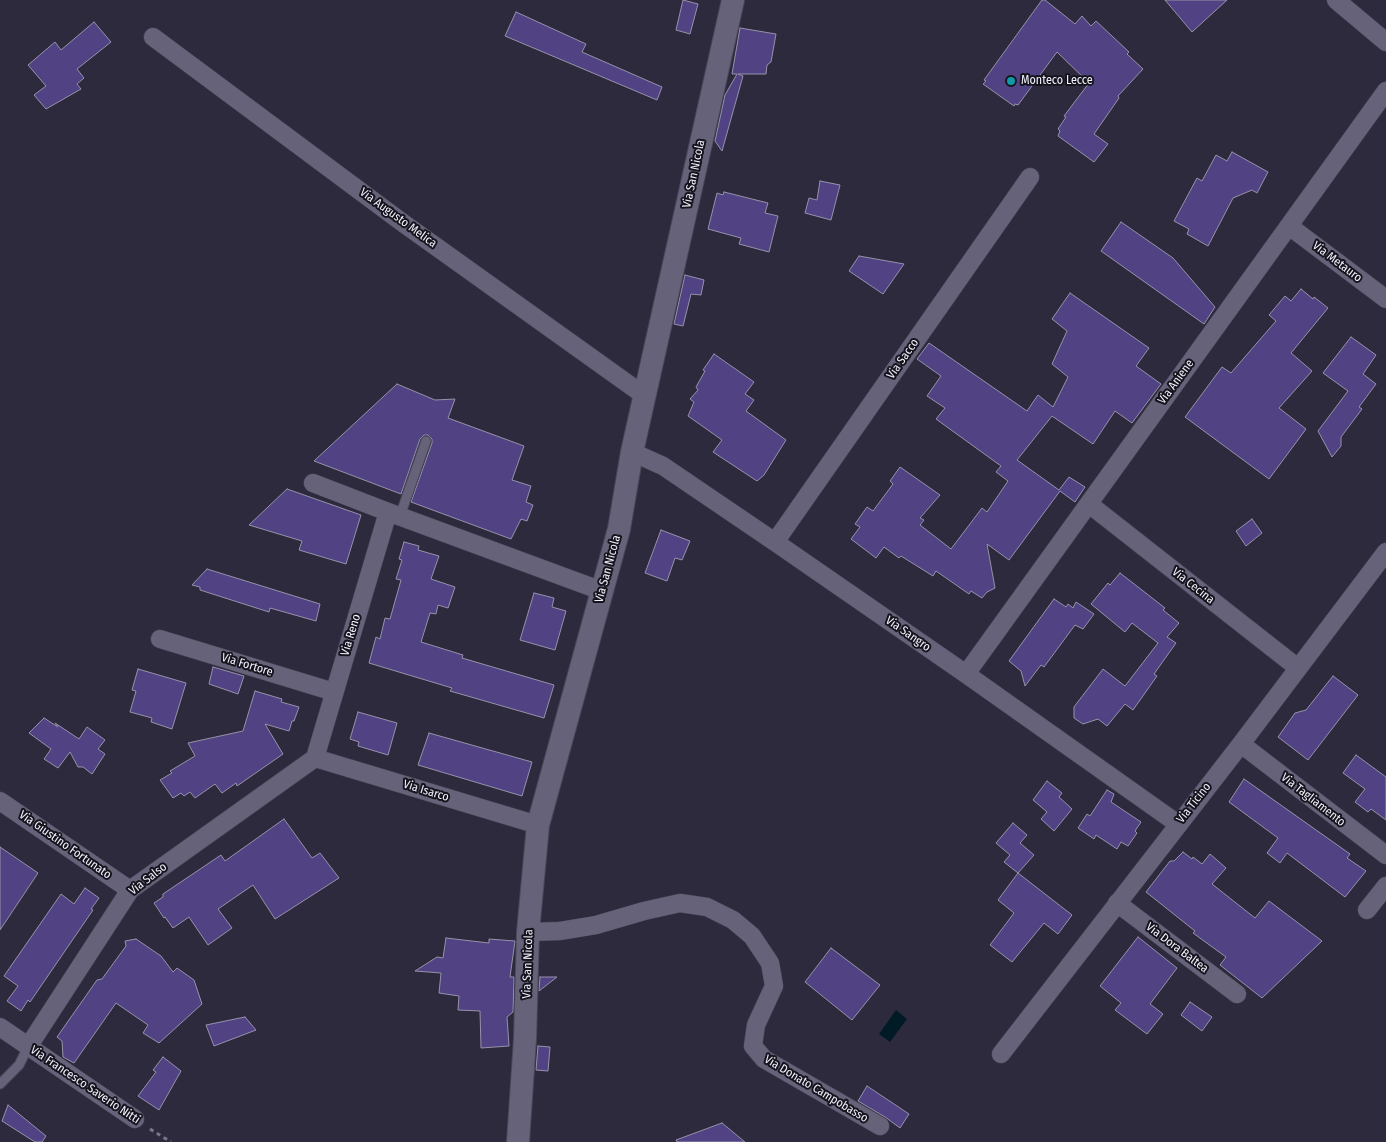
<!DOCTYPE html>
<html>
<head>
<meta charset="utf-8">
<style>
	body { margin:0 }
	canvas { display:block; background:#2d2a3d }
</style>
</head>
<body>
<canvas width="1386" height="1142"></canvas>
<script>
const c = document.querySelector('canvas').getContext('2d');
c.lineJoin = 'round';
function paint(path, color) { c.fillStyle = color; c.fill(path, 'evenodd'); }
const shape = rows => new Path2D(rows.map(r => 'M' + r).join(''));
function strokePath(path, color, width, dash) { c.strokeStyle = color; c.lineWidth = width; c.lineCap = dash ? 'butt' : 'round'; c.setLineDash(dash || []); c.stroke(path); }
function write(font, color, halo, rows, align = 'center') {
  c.font = font + ' "Fira Sans Condensed",sans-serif'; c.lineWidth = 4; c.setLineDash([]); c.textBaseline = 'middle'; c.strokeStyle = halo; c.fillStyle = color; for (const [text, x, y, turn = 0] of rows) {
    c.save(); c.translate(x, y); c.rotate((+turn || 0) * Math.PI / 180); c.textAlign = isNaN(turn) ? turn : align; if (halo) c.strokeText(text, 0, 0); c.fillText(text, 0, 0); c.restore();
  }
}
const water = shape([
	[896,1010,907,1019,890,1042,879,1034]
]);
const building = shape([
	[683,0,698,4,690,34,676,30,683,0],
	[1042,0,1045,0,1075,24,1082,16,1091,26,1096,21,1129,52,1127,54,1143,69,1118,96,1119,98,1094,134,1108,144,1094,162,1058,136,1060,131,1058,129,1066,117,1064,116,1089,83,1057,52,1018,105,1015,104,1014,106,983,84,986,81,984,80,1042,0],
	[1165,0,1227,0,1192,32,1165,0],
	[516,12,586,44,582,52,662,87,657,100,505,36,516,12],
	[94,22,111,42,77,69,84,78,77,84,81,89,46,109,34,95,46,86,28,65,55,42,61,50,94,22],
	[740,28,776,34,771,62,767,65,766,74,738,74,743,76,722,151,715,141,725,95,737,74,732,74,740,28],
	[1232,152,1268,172,1257,193,1252,190,1233,198,1208,246,1187,234,1189,229,1174,221,1197,178,1202,181,1216,155,1227,161,1232,152],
	[820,181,840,185,831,220,805,213,809,198,817,200,820,181],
	[724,192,768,203,765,213,778,216,769,252,739,244,741,238,708,229,717,193,723,195,724,192],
	[1121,222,1173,258,1215,307,1204,324,1101,251,1121,222],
	[859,256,904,264,883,294,849,271,859,256],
	[685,275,704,280,701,295,691,294,683,326,674,324,685,275],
	[1301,289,1313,299,1314,297,1328,308,1291,353,1312,371,1279,408,1306,429,1269,479,1185,417,1222,367,1231,373,1276,321,1269,315,1285,296,1291,301,1301,289],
	[1070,293,1149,348,1136,366,1161,384,1132,423,1115,411,1093,444,1052,416,1017,460,1059,490,1069,477,1085,487,1075,502,1060,491,1009,560,987,544,995,588,987,592,982,598,971,591,969,594,936,571,933,576,901,556,899,558,884,547,876,558,851,539,860,527,855,524,867,507,873,511,893,484,890,481,900,467,940,495,920,518,924,520,920,525,951,549,982,508,987,512,1008,481,996,472,1001,466,936,419,945,408,927,396,941,376,917,359,929,343,1027,411,1038,395,1053,407,1068,377,1052,364,1067,331,1052,319,1070,293],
	[1351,337,1376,355,1363,374,1376,384,1359,407,1362,409,1341,437,1341,446,1332,457,1318,431,1348,391,1323,373,1351,337],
	[714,354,754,382,745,394,754,400,746,411,786,440,764,475,757,481,713,452,722,440,688,416,694,402,690,399,698,390,696,387,705,371,703,370,714,354],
	[397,384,435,400,455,399,448,418,524,446,512,480,531,486,526,502,533,505,527,521,521,519,511,539,411,502,432,443,432,439,428,435,424,435,420,439,401,494,314,461,397,384],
	[287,489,361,515,346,564,299,550,302,541,249,525,287,489],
	[1252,519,1262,533,1246,546,1236,531,1252,519],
	[661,530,690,541,682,560,675,558,667,581,645,573,661,530],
	[404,542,419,546,418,550,439,556,431,579,455,587,448,608,438,605,436,614,430,613,421,642,463,655,462,658,554,685,544,718,450,691,452,688,369,663,376,637,380,639,385,618,390,619,401,580,396,579,402,560,399,559,404,542],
	[207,569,320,604,316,621,270,608,269,612,200,590,200,587,192,585,207,569],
	[1120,573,1165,608,1163,610,1179,623,1167,637,1176,643,1154,674,1157,676,1133,710,1125,704,1107,726,1098,719,1083,724,1074,718,1074,707,1103,669,1125,686,1158,643,1132,623,1125,632,1091,604,1108,583,1110,585,1120,573],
	[534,593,554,598,552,607,566,611,555,650,520,640,534,593],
	[1054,599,1066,607,1068,604,1073,608,1076,602,1094,614,1083,629,1075,625,1044,667,1041,665,1025,686,1021,671,1009,661,1054,599],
	[213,667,244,676,238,694,209,684,213,667],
	[138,669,186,683,172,729,151,722,152,718,130,712,136,691,132,690,138,669],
	[1333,676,1358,695,1308,760,1278,737,1295,713,1306,710,1333,676],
	[255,691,282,699,281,702,299,707,294,721,292,721,289,731,265,724,283,754,237,786,236,783,222,793,215,784,195,798,190,792,184,796,181,793,173,798,160,780,172,773,170,771,195,756,188,743,243,731,255,691],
	[358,712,397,723,388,755,358,746,359,742,350,739,358,712],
	[44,718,58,727,55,723,79,739,87,727,105,740,98,749,105,754,92,774,83,767,78,767,70,752,58,768,44,759,51,749,29,733,44,718],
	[429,733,532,762,522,796,418,765,429,733],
	[1356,755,1386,777,1386,820,1371,809,1368,812,1355,802,1365,789,1343,773,1356,755],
	[1244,779,1350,854,1347,858,1366,871,1345,897,1287,853,1280,863,1267,853,1278,838,1229,802,1244,779],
	[1047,781,1062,793,1059,797,1072,809,1054,831,1041,819,1047,812,1033,800,1047,781],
	[1107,790,1114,794,1111,802,1141,822,1135,831,1137,833,1128,846,1121,842,1117,849,1096,835,1094,839,1078,828,1087,814,1090,816,1107,790],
	[284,819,312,858,320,853,339,878,275,919,253,885,218,909,232,928,208,945,189,917,173,928,165,917,164,918,154,903,163,897,163,894,221,855,225,861,284,819],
	[1013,823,1027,835,1020,843,1034,855,1018,873,1004,862,1010,855,996,843,1013,823],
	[0,847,38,873,0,930,0,847],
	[1183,852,1192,859,1193,857,1202,864,1210,854,1226,868,1212,884,1255,918,1269,901,1322,941,1262,998,1220,965,1226,957,1193,933,1195,931,1146,892,1170,861,1174,861,1183,852],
	[1018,873,1072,915,1058,934,1044,923,1012,962,990,945,1014,913,998,900,1018,873],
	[85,888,99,898,91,909,93,910,30,1002,28,1000,21,1011,7,1001,18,986,4,976,61,894,74,904,85,888],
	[1138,937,1177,968,1150,1004,1163,1014,1147,1034,1115,1010,1121,1003,1100,986,1138,937],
	[446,938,489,943,489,939,515,941,510,977,514,977,513,1012,507,1017,509,1046,481,1048,480,1011,458,1010,459,996,439,993,441,973,415,971,437,957,443,958,446,938],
	[136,939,161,956,173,972,177,968,194,980,202,1004,159,1043,143,1033,148,1025,116,1003,74,1063,63,1057,62,1041,57,1037,97,980,102,979,126,946,125,941,136,939],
	[831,948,880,985,852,1020,805,982,831,948],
	[540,977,557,977,539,991,540,977],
	[1190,1002,1212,1017,1202,1031,1181,1015,1190,1002],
	[245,1017,256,1030,214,1046,206,1025,245,1017],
	[538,1046,550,1047,548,1071,536,1070,538,1046],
	[163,1057,181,1071,159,1110,138,1096,156,1072,153,1070,163,1057],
	[867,1086,909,1114,900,1128,885,1117,858,1101,867,1086],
	[8,1105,46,1136,42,1142,35,1142,2,1121,8,1105],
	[722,1123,745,1142,677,1142,676,1140,722,1123]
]);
const path = shape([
	[150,1129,171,1142]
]);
const service = shape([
	[400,516,426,441],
	[0,1084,19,1065,28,1047]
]);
const minor = shape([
	[1336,0,1386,42],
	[153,37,403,223,645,396],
	[1289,226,1386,299],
	[632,452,663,466,775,542,966,674,1178,824],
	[313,483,388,512],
	[1089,504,1298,668],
	[775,542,1030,177],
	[160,639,334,692],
	[966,674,1386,91],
	[1241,744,1386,855],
	[315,758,388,512,602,591],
	[315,758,538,825],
	[0,801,130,890],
	[1117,903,1237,994],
	[1367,910,1386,886],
	[528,932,560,931,596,925,644,911,680,903,707,907,733,920,752,936,770,963,774,986,756,1025,753,1046,764,1059,880,1126],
	[0,1027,135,1119],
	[28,1047,130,890,315,758],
	[1001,1054,1241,744,1386,552]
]);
const tertiary = shape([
	[518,1142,525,1039,528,932,538,825,619,529,632,452,733,0]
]);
const markers = [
	[1011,81,5,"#0f9aa8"]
];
const poiNames = [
	["Monteco Lecce",1021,81]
];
const streetNames = [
	["Via San Nicola",694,174,-78],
	["Via Augusto Melica",398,218,36],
	["Via Metauro",1337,262,37],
	["Via Sacco",903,359,-55],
	["Via Aniene",1176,382,-54],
	["Via San Nicola",608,569,-75],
	["Via Cecina",1193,586,38],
	["Via Sangro",908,634,35],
	["Via Reno",351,635,-73],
	["Via Fortore",247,665,17],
	["Via Isarco",426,791,17],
	["Via Tagliamento",1313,800,38],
	["Via Ticino",1194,803,-52],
	["Via Giustino Fortunato",65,845,35],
	["Via Salso",148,879,-38],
	["Via Dora Baltea",1177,948,37],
	["Via San Nicola",528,964,-88],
	["Via Francesco Saverio Nitti",85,1085,34],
	["Via Donato Campobasso",816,1089,31]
];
paint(water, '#001b25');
paint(building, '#514383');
strokePath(building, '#9692aa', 1);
strokePath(service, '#4b4758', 11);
strokePath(minor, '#4b4758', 19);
strokePath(tertiary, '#4b4758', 24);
strokePath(path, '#797687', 3, [4, 4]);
strokePath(service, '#666279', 9);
strokePath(minor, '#666279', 18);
strokePath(tertiary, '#666279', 22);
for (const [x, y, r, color] of markers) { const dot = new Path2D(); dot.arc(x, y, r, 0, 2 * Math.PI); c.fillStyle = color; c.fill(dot); strokePath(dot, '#15141d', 2); }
write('12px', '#f1f0fd', '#15141d', poiNames, 'left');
write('12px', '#f1f0fd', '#15141d', streetNames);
</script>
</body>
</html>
